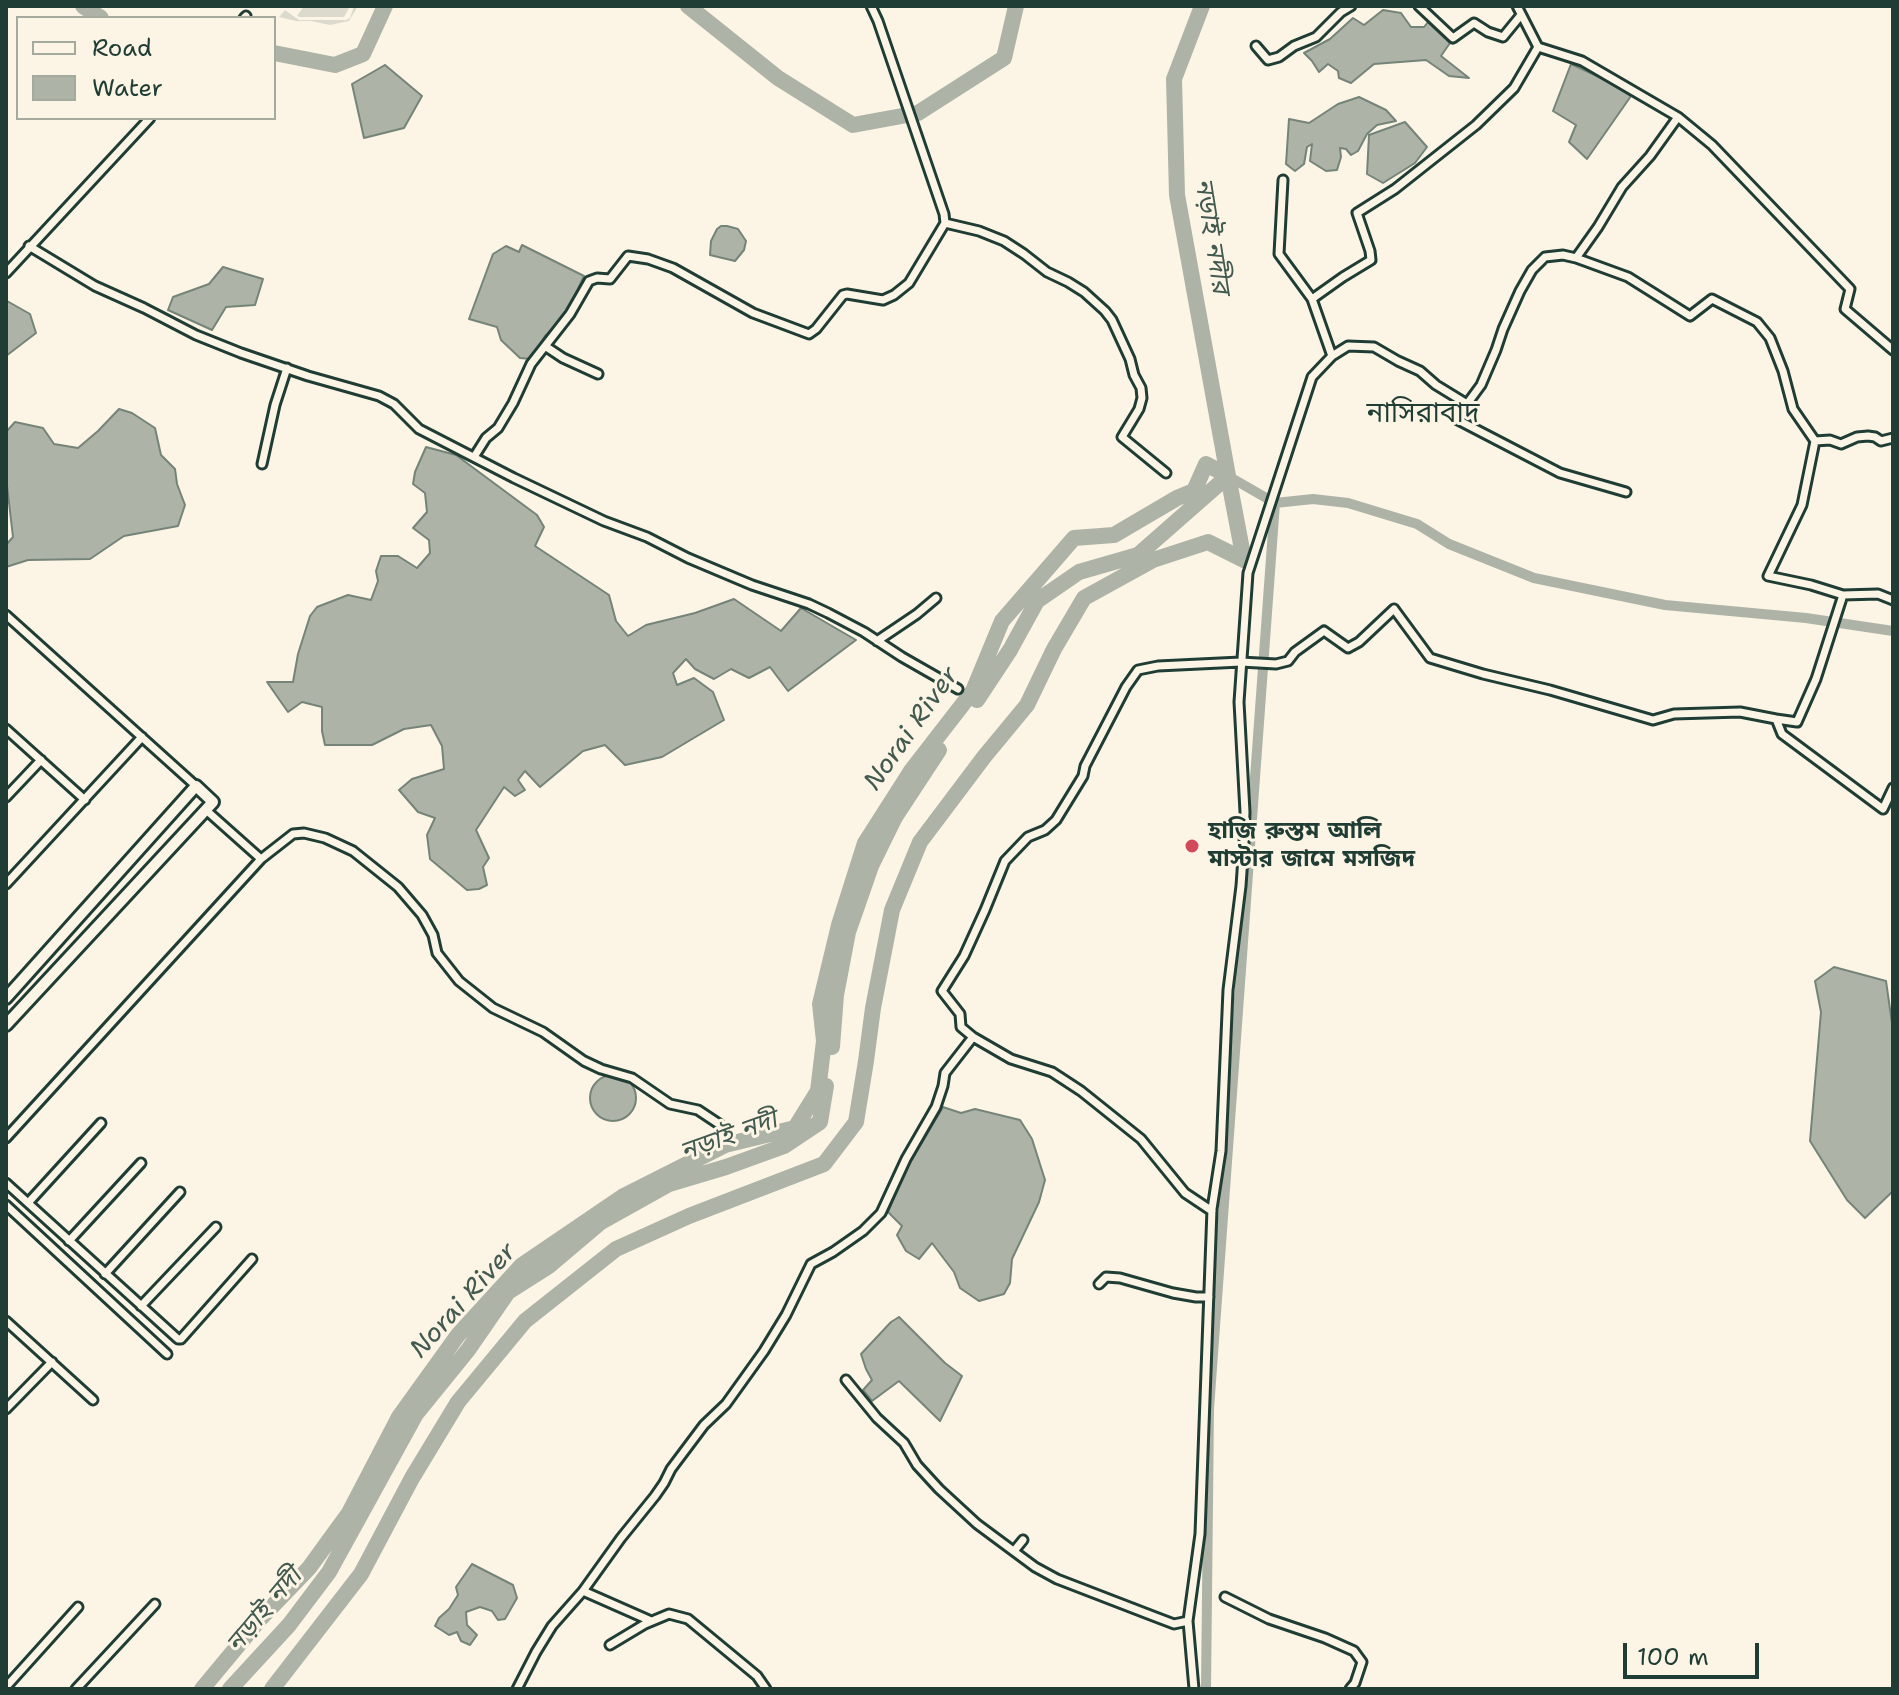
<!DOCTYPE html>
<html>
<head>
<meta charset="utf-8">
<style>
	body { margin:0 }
	#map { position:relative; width:1899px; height:1695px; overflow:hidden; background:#fcf5e5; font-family:"Shantell Sans",sans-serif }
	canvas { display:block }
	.frame { position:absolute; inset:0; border:8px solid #1f3d34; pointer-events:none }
	.legend { position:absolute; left:16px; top:16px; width:260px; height:104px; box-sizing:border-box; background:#fcf5e5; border:2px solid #a4ab9e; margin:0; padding:10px 14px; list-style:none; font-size:24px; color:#1f3d34 }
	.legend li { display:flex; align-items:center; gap:16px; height:40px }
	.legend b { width:40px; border:2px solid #a4ab9e }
	.scale { position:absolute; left:1623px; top:1643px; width:136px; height:36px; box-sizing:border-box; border:4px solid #1f3d34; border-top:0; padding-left:10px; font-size:24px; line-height:28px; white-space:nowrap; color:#1f3d34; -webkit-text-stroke:6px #fcf5e5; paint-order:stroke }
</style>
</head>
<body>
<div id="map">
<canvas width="1899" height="1695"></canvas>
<div class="frame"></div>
<ul class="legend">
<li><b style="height:10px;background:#fcf5e5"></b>Road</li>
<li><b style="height:22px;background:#aeb3a7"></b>Water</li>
</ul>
<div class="scale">100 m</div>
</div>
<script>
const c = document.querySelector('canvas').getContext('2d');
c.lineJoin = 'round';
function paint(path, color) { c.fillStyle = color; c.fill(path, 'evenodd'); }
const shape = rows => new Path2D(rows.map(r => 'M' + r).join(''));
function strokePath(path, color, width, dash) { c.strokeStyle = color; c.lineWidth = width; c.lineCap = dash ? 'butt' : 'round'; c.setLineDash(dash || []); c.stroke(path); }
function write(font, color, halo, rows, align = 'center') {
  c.font = font + ' "Shantell Sans","Noto Sans Bengali",sans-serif'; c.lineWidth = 6; c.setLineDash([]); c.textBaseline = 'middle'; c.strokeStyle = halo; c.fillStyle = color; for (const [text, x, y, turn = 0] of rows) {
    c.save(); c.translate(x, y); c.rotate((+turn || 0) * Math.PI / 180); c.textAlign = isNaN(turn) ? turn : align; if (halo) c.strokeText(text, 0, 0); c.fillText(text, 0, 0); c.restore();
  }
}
const green = shape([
	[304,6,350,6,344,17,300,17,297,16],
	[354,6,358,6,349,21,330,25,311,21,296,21,279,17,285,10,299,20,346,20,350,18]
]);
const water = shape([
	[1383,10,1401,13,1411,27,1424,27,1428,22,1450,43,1441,56,1469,78,1449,76,1426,60,1374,64,1351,83,1339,78,1338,71,1328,64,1319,72,1312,61,1304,53,1330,39,1353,18,1364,25,1383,10],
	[1571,64,1612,83,1631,96,1587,159,1569,142,1576,125,1553,111,1571,64],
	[385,65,422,96,404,128,364,138,352,84,385,65],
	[1359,97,1386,110,1396,121,1377,125,1367,134,1358,151,1351,155,1346,149,1340,148,1341,157,1337,170,1326,171,1310,161,1312,144,1307,147,1304,164,1295,171,1286,164,1289,119,1309,123,1338,104,1359,97],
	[1405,122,1427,147,1415,163,1383,183,1367,174,1369,135,1405,122],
	[721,226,727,226,738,229,746,241,744,250,735,261,710,255,711,241,717,229,721,226],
	[522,245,584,276,564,319,545,336,531,359,520,358,501,340,497,327,469,319,493,254,506,246,519,252,522,245],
	[223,267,263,279,255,305,226,307,212,330,168,310,173,297,209,284,223,267],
	[7,301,30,314,36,333,6,356,7,301],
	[119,409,132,413,155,428,161,455,175,469,177,484,185,505,178,526,124,536,90,559,28,560,6,567,6,545,13,537,6,477,6,432,15,422,43,428,54,444,78,448,98,431,119,409],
	[426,447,456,455,537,515,544,527,535,546,609,595,616,621,628,636,646,625,695,613,734,599,781,631,801,608,856,640,788,691,770,667,749,678,731,669,714,679,695,669,686,659,673,673,677,685,694,678,713,692,724,720,662,757,625,765,605,745,583,751,540,787,525,771,518,780,525,790,515,796,504,787,476,830,489,858,483,867,487,885,479,889,467,890,430,859,427,835,435,818,418,812,399,790,412,779,444,769,442,746,431,725,404,729,372,745,325,745,322,731,322,707,302,702,288,712,267,682,293,682,298,654,310,616,317,607,348,595,371,600,378,581,376,571,381,556,398,556,417,568,430,553,429,540,413,528,427,512,425,493,413,484,415,472,426,447],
	[1834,967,1886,981,1893,1030,1893,1191,1865,1218,1847,1200,1810,1141,1821,1012,1815,981,1834,967],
	'590 1098a23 23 0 1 1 46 0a23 23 0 1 1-46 0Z',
	[943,1107,961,1113,975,1109,1020,1120,1032,1139,1045,1180,1039,1202,1012,1259,1010,1283,1004,1294,979,1301,960,1288,954,1272,932,1243,919,1259,906,1251,897,1235,902,1226,888,1212,905,1171,943,1107],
	[899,1317,945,1363,962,1376,940,1421,899,1381,872,1401,863,1390,872,1380,866,1369,861,1354,891,1322,899,1317],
	[472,1564,513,1585,517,1598,505,1619,498,1620,492,1611,480,1607,466,1612,467,1625,477,1635,470,1645,461,1641,457,1632,449,1635,435,1626,439,1618,449,1609,458,1595,456,1587,472,1564]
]);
const canal = shape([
	[1228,476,1275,503,1313,499,1348,503,1417,524,1449,544,1534,578,1665,605,1806,618,1893,631],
	[1206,1689,1209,1409,1275,503]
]);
const river = shape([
	[83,6,101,18],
	[688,6,778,78,853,125,918,113,1004,58,1016,6],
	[274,53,335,65,363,54,385,6],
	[977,700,1010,650,1037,601,1079,572,1138,555,1228,476,1177,195,1174,79,1202,6],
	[832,1047,836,995,848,932,871,866,895,817,939,750],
	[202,1689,261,1618,309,1568,349,1513,399,1417,458,1335,522,1265,622,1197,725,1145,795,1128,818,1091,824,1041,820,1004,839,925,865,843,911,771,973,691,1002,621,1074,538,1114,535,1177,498,1194,491,1206,464,1228,476,1244,560,1208,542,1153,560,1084,598,1054,649,1027,705,984,757,920,842,892,910,873,1008,866,1061,856,1122,824,1164,689,1216,616,1249,525,1321,458,1402,412,1478,361,1574,272,1689],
	[230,1689,289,1625,329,1572,416,1414,468,1350,508,1292,549,1266,601,1222,669,1184,726,1167,784,1146,820,1122,826,1086]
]);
const street = shape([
	[871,6,878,21,944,214,945,223,979,231,1004,241,1024,254,1047,272,1068,282,1084,292,1105,311,1112,320,1130,359,1134,375,1141,388,1142,398,1139,409,1122,437,1166,473],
	[1419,6,1453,38,1474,23,1488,32,1503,37,1521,15],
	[1517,6,1538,47,1582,61,1678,117,1712,145,1850,289,1845,309,1893,350],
	[244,18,246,16],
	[1256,46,1268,60,1279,57,1294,46,1316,37,1341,12,1351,6],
	[1283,180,1279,254,1312,299],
	[29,246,95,286,144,308,196,335,241,353,308,376,379,396,394,404,419,429,514,478,604,521,647,537,688,558,752,585,809,604,828,613,864,632,902,657,958,689],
	[1576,258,1628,277,1690,316,1712,299,1757,322,1770,338,1783,371,1793,409,1815,441,1802,505,1768,576,1811,585,1843,595,1816,679,1797,722,1776,719,1782,734,1883,809,1893,788],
	[6,273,150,118],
	[545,346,563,358,598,374],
	[1332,356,1312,299,1343,277,1371,260,1370,251,1357,213,1395,189,1476,125,1514,88,1538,47],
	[1815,441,1830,440,1841,444,1857,437,1868,436,1875,437,1881,441,1893,438],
	[474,457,486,438,498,428,513,403,531,364,570,314,589,281,597,278,610,279,628,256,648,259,673,268,753,313,809,334,816,329,843,295,847,294,883,300,894,295,909,283,945,223],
	[262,464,275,405,287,368],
	[1626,492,1560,473,1456,419,1481,385,1496,350,1503,329,1520,291,1532,270,1545,257,1563,255,1576,258,1598,227,1622,187,1650,156,1678,117],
	[1843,595,1878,594,1893,600],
	[6,615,196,786],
	[877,641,917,614,936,598],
	[6,729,85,800],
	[6,797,41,760],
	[206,810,261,859],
	[6,884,142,737],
	[973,1037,1011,1059,1052,1072,1081,1091,1141,1139,1185,1193,1212,1211],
	[6,1138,261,859,293,834,304,833,325,838,353,851,398,887,422,915,433,935,437,953,459,981,493,1008,543,1032,584,1061,601,1069,632,1078,670,1104,698,1110,719,1124],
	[6,1183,178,1339,181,1339,252,1259],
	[28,1203,101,1123],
	[6,1205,167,1354],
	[69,1241,141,1163],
	[105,1274,180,1192],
	[1099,1284,1106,1277,1120,1278,1173,1293,1196,1297,1209,1297],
	[141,1306,216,1227],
	[6,1321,93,1400],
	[846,1380,877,1418,904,1443,917,1465,939,1489,977,1524,1035,1567,1057,1579,1153,1616,1174,1624,1188,1621],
	[6,1409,52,1362],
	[1014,1551,1023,1540],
	[583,1591,651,1621],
	[1225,1597,1269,1619,1325,1638,1354,1651,1362,1662,1355,1683,1350,1689],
	[610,1645,645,1624,669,1614,688,1619,757,1676,766,1689],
	[6,1687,78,1607],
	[76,1689,155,1604],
	[517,1689,536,1652,552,1626,583,1591,621,1538,655,1496,664,1483,671,1469,704,1425,726,1404,764,1351,786,1315,811,1264,833,1252,863,1231,881,1213,906,1159,936,1107,943,1086,945,1073,973,1037,961,1027,960,1014,942,991,964,956,985,910,1005,861,1028,837,1045,830,1056,820,1083,776,1085,766,1126,687,1138,670,1158,666,1241,662,1276,664,1288,661,1295,652,1324,631,1348,648,1359,642,1394,609,1430,658,1483,674,1550,690,1653,720,1674,714,1740,712,1776,719],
	[1194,1689,1188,1621,1200,1534,1212,1209,1221,1151,1228,990,1241,886,1244,843,1245,812,1239,702,1248,573,1312,377,1332,356,1348,346,1374,347,1398,361,1420,371,1436,385,1467,404]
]);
const secondary = shape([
	[6,998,196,786,213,802,6,1025]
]);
const markers = [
	[1192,846,8,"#d1495b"]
];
const poiNames = [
	["হাজি রুস্তম আলি",1208,832],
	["মাস্টার জামে মসজিদ",1208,860]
];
const waterNames = [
	["নড়াই নদীর",1211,236,81],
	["Norai River",912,729,-55],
	["নড়াই নদী",729,1137,-20],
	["Norai River",464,1301,-48],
	["নড়াই নদী",265,1611,-50]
];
const quarterNames = [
	["নাসিরাবাদ",1423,415]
];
paint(green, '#dcdacc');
paint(water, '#aeb3a7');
strokePath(water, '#758479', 2);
strokePath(canal, '#aeb3a7', 10);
strokePath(river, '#aeb3a7', 16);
strokePath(street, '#1f3d34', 13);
strokePath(secondary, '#1f3d34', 16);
strokePath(street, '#fcf5e5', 7);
strokePath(secondary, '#fcf5e5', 10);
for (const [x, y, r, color] of markers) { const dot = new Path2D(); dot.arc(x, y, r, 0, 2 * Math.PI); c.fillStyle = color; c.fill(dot); strokePath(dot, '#fcf5e5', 3); }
write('bold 24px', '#1f3d34', '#fcf5e5', poiNames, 'left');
write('italic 26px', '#435a51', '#fcf5e5', waterNames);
write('28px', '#1f3d34', '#fcf5e5', quarterNames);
</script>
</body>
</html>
